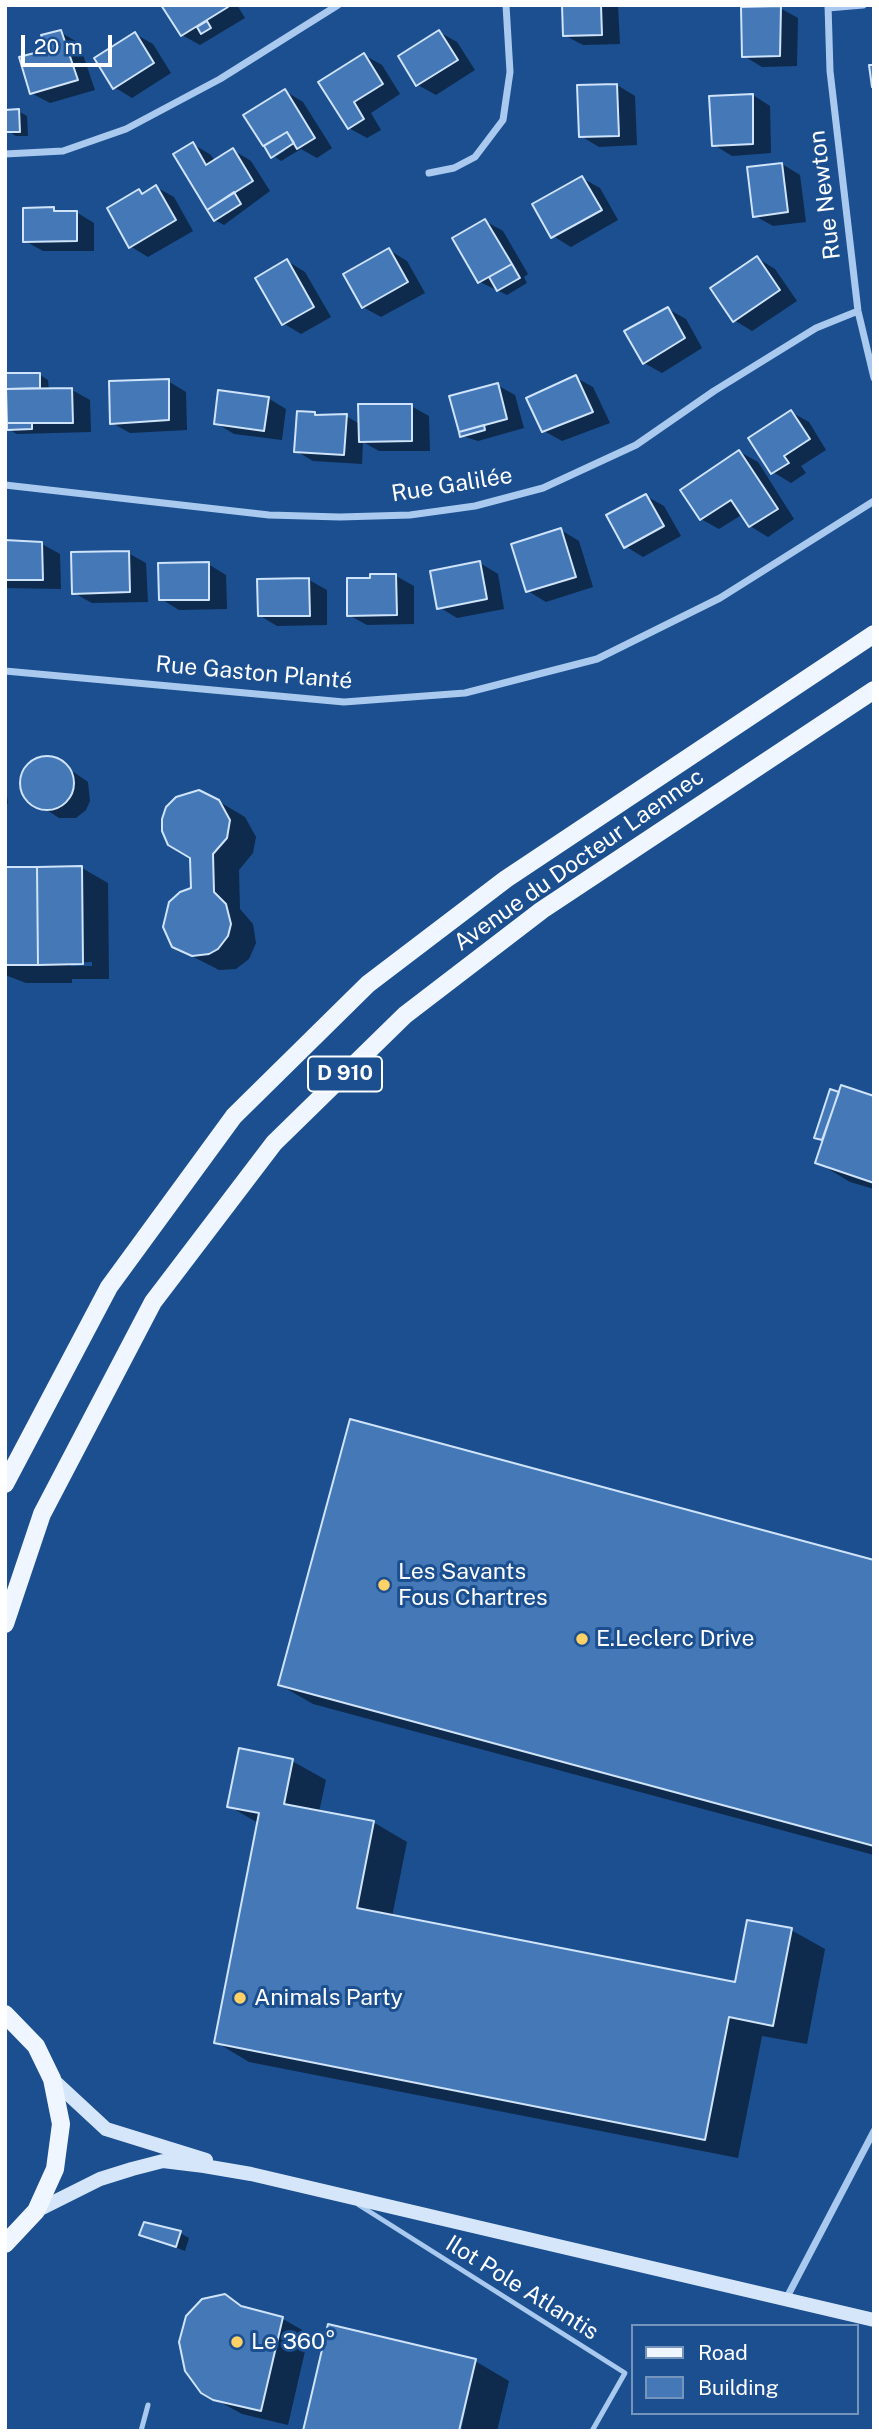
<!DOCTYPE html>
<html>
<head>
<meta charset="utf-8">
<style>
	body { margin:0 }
	#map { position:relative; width:879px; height:2436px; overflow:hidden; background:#1b4f8f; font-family:"Public Sans",sans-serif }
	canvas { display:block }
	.frame { position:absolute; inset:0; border:7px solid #fff; pointer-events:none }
	.legend { position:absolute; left:631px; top:2324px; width:228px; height:91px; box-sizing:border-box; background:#1b4f8f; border:2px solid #7695bc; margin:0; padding:9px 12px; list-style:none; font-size:21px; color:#fff }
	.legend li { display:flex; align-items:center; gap:14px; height:35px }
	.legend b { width:35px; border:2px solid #7695bc }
	.scale { position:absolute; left:21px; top:35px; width:91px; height:32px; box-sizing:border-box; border:4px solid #fff; border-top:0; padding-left:9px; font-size:21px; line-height:24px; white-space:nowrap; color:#fff; -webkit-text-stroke:5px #1b4f8f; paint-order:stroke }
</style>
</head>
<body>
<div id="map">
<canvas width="879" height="2436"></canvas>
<div class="frame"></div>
<ul class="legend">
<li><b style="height:9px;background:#f0f6ff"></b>Road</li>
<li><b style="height:19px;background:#4478b7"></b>Building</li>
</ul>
<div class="scale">20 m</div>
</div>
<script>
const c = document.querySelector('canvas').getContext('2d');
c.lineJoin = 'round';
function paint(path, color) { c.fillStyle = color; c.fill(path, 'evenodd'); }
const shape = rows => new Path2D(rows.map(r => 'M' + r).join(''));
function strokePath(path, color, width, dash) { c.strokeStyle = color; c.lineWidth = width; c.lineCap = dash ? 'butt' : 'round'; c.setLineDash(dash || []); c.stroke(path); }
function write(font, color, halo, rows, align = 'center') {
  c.font = font + ' "Public Sans",sans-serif'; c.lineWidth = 6; c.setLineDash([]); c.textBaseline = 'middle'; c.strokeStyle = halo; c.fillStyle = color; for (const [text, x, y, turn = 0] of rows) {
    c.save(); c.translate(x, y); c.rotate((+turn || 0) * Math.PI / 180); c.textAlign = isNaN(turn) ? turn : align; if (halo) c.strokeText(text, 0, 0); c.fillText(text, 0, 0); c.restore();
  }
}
const shadow = shape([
	[163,5,237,5,245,18,200,45,182,35],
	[564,5,618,5,620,44,583,45,564,35],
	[780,8,798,18,797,66,762,67,744,56],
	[60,32,79,43,95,90,50,103,31,93],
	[439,32,457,42,475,70,436,95,418,85],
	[135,34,153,44,171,73,132,98,114,87],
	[364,55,382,65,400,94,371,113,381,130,367,138,349,128,320,82],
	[617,85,635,96,637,145,599,147,581,136],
	[285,91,303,102,332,148,317,158,301,149,281,161,275,157,285,151,283,148,273,156,264,145],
	[753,95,770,106,771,153,732,156,714,145],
	[18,111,27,116,28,136,16,136,8,131],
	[193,144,211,155,215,162,233,150,251,161,270,191,224,225,215,220],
	[782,164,800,175,806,222,773,226,755,216],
	[582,178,600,188,618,220,571,247,553,236],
	[156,187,174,197,193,231,148,257,130,246,139,191,144,194],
	[76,212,94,223,94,251,43,251,25,241],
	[485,221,503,231,528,274,524,277,527,283,507,295,480,282],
	[389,250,407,261,425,293,381,317,363,307],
	[757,258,775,269,797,301,752,331,734,320],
	[287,261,305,272,331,317,301,334,283,323],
	[668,309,686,319,702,348,662,373,644,363],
	[8,375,40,375,48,380,49,390,72,390,90,400,91,432,17,434,8,429],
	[575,377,593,387,610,423,562,441,544,431],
	[168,381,186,392,187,430,130,433,112,423],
	[497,385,515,395,524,428,478,441,462,436],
	[268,398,286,409,282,440,234,434,216,423],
	[411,406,429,416,430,451,379,451,363,442,362,464,313,461,296,451,314,414,346,416,360,424],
	[791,412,809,422,826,450,801,466,806,473,791,483,773,472],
	[740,452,758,462,794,519,768,537,750,526,743,514,719,529,701,519],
	[646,496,664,506,681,536,643,557,625,546],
	[561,530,579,541,593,587,546,602,528,591],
	[5,542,42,544,60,554,61,589,5,588],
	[128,553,146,563,148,602,92,603,74,593],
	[480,563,498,574,504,609,457,618,439,607],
	[208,564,226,575,227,609,179,610,161,599],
	[396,576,414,586,414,624,367,625,349,615,348,580],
	[309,580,327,590,327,625,277,626,259,615],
	[53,758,88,782,90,801,86,810,76,818,59,818,24,795,22,775,35,760],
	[5,781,8,803,5,806],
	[218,801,245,817,256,837,253,853,239,870,240,909,253,924,256,943,249,959,236,969,219,970,180,950,167,935,164,918,172,900,193,889],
	[82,868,108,883,109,979,72,979,72,983,26,983,5,975,5,869],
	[92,962,92,966,71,966,71,963],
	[832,1092,874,1098,874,1189,850,1182,817,1162,824,1141,816,1137],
	[874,1562,874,1855,313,1704,280,1685],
	[292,1761,326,1780,319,1812,373,1822,407,1842,392,1917,737,1984,791,1930,825,1949,807,2044,762,2036,738,2158,249,2062,216,2042,258,1823,229,1806],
	[180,2233,189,2238,185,2251,141,2234],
	[225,2296,250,2310,283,2319,309,2334,288,2425,242,2414,202,2392,184,2326,194,2308,211,2298],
	[475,2361,509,2381,497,2431,461,2431]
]);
const building = shape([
	[161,5,227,5,228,7,181,36,161,5],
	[562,5,601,5,602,35,563,36,562,5],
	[781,6,780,56,742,57,741,7,781,6],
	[207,21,211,28,201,34,197,27,207,21],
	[61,30,78,80,30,94,19,57,46,50,41,35,61,30],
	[439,30,458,60,416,86,398,56,439,30],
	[135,32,154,63,113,89,94,58,135,32],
	[364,53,383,84,354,102,364,119,348,129,318,82,364,53],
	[869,65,874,65,874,86,872,87,869,65],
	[617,84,619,136,579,137,577,85,617,84],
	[285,89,315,138,297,149,287,132,263,146,243,115,285,89],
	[753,94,753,144,712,146,709,96,753,94],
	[19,109,20,132,6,132,5,110,19,109],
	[287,132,294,143,271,158,264,146,287,132],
	[193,142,206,165,233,148,253,181,207,210,173,154,193,142],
	[782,163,788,212,753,217,747,167,782,163],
	[582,176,602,210,551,238,532,204,582,176],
	[156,185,176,220,129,248,107,208,139,189,142,194,156,185],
	[234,192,241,204,214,221,207,210,234,192],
	[54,207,54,211,77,211,77,241,23,242,23,208,54,207],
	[485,219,512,264,478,283,452,238,485,219],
	[389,248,408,282,362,308,343,274,389,248],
	[757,256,780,290,733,322,710,288,757,256],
	[287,259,314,307,282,325,255,278,287,259],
	[512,264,520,278,497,291,489,277,512,264],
	[668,307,685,338,643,364,624,331,668,307],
	[6,373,40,373,40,388,6,389,6,373],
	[576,375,593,412,542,432,526,398,576,375],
	[169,379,169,420,110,424,109,381,169,379],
	[498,383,507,419,459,432,449,396,498,383],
	[72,388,73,423,7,423,6,389,72,388],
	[218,390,269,397,264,431,214,424,218,390],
	[358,404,412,404,412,441,359,442,358,404],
	[791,410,810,439,784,456,789,463,771,474,748,438,791,410],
	[297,411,315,412,315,415,347,414,344,455,294,452,297,411],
	[7,423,32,423,32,429,7,430,7,423],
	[484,425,485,430,460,437,459,432,484,425],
	[739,450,778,509,749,527,731,500,700,520,680,490,739,450],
	[646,494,664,526,624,548,606,515,646,494],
	[561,528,576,577,526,592,511,544,561,528],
	[5,540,42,542,43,580,5,580,5,540],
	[129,551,130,592,72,594,71,552,129,551],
	[480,561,487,599,437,609,430,571,480,561],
	[209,562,209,600,159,600,158,563,209,562],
	[370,574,396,574,397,615,347,616,347,578,370,578,370,574],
	[309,578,310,616,258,616,257,579,309,578],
	'20 783a27 27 0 1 1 54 0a27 27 0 1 1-54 0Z',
	[199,790,219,800,230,820,227,838,213,854,214,892,226,904,231,924,228,936,218,949,209,954,192,956,172,947,163,927,169,902,180,892,191,888,190,858,168,845,162,831,162,819,166,807,176,797,199,790],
	[82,866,83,964,38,965,37,867,82,866],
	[5,867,37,867,38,965,5,965,5,867],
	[841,1085,874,1096,874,1183,815,1163,841,1085],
	[830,1089,839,1092,822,1140,814,1138,830,1089],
	[350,1419,874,1560,874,1846,278,1685,350,1419],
	[239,1748,293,1759,284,1804,374,1821,357,1908,735,1982,747,1920,792,1928,773,2026,729,2017,705,2140,214,2043,259,1813,227,1807,239,1748],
	[144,2222,181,2231,176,2247,139,2235,144,2222],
	[225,2294,241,2306,283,2317,261,2411,213,2400,201,2393,185,2371,179,2342,186,2316,202,2299,225,2294],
	[328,2324,476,2359,459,2431,303,2431,328,2324]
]);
const service = shape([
	[359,2205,625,2373,592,2431],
	[141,2431,148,2405]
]);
const minor = shape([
	[828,5,830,71,858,311,874,378],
	[828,8,863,5],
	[5,154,63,151,126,129,220,79,338,5],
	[429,173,454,168,475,157,503,120,510,72,506,5],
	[5,485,269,515,340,517,410,515,475,506,543,488,636,445,714,391,816,328,858,311],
	[5,671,344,702,465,693,597,659,720,598,874,501],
	[786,2299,874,2131]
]);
const secondary = shape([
	[52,2079,106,2129,206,2160],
	[36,2211,100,2179,132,2169,163,2161,204,2166,251,2174,874,2320]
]);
const primary = shape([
	[5,1484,109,1287,234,1116,368,984,506,879,874,634],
	[5,1624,42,1514,153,1302,274,1143,405,1015,542,910,874,690],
	[5,2014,36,2046,52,2079,61,2124,55,2169,36,2211,5,2244]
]);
const markers = [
	[384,1585,7,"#ffd166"],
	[582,1639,7,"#ffd166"],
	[240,1998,7,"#ffd166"],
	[237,2342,7,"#ffd166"]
];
const shields = [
	[345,1074,74]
];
const shieldNames = [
	["D 910",345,1074]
];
const streetNames = [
	["Rue Newton",825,195,-97],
	["Rue Galilée",452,485,-9],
	["Rue Gaston Planté",254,673,5],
	["Avenue du Docteur Laennec",579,860,-35],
	["Ilot Pole Atlantis",522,2288,32]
];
const poiNames = [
	["Les Savants",398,1572],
	["Fous Chartres",398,1598],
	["E.Leclerc Drive",596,1639],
	["Animals Party",254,1998],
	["Le 360°",251,2342]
];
paint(shadow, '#0007');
paint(building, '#4478b7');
strokePath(building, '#cfe3fa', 2);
strokePath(service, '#a9c9ee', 5);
strokePath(minor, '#a9c9ee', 7);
strokePath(secondary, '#d6e6fa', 14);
strokePath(primary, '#f0f6ff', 18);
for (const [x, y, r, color] of markers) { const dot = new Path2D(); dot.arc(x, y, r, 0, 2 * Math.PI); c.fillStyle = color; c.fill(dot); strokePath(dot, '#1b4f8f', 2.5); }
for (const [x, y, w] of shields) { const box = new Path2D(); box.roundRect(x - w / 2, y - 17.5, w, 35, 5); c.fillStyle = '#1b4f8f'; c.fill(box); strokePath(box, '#fff', 2); }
write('bold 21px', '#fff', null, shieldNames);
write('23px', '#fff', '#1b4f8f', streetNames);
write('23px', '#fff', '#1b4f8f', poiNames, 'left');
</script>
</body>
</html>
